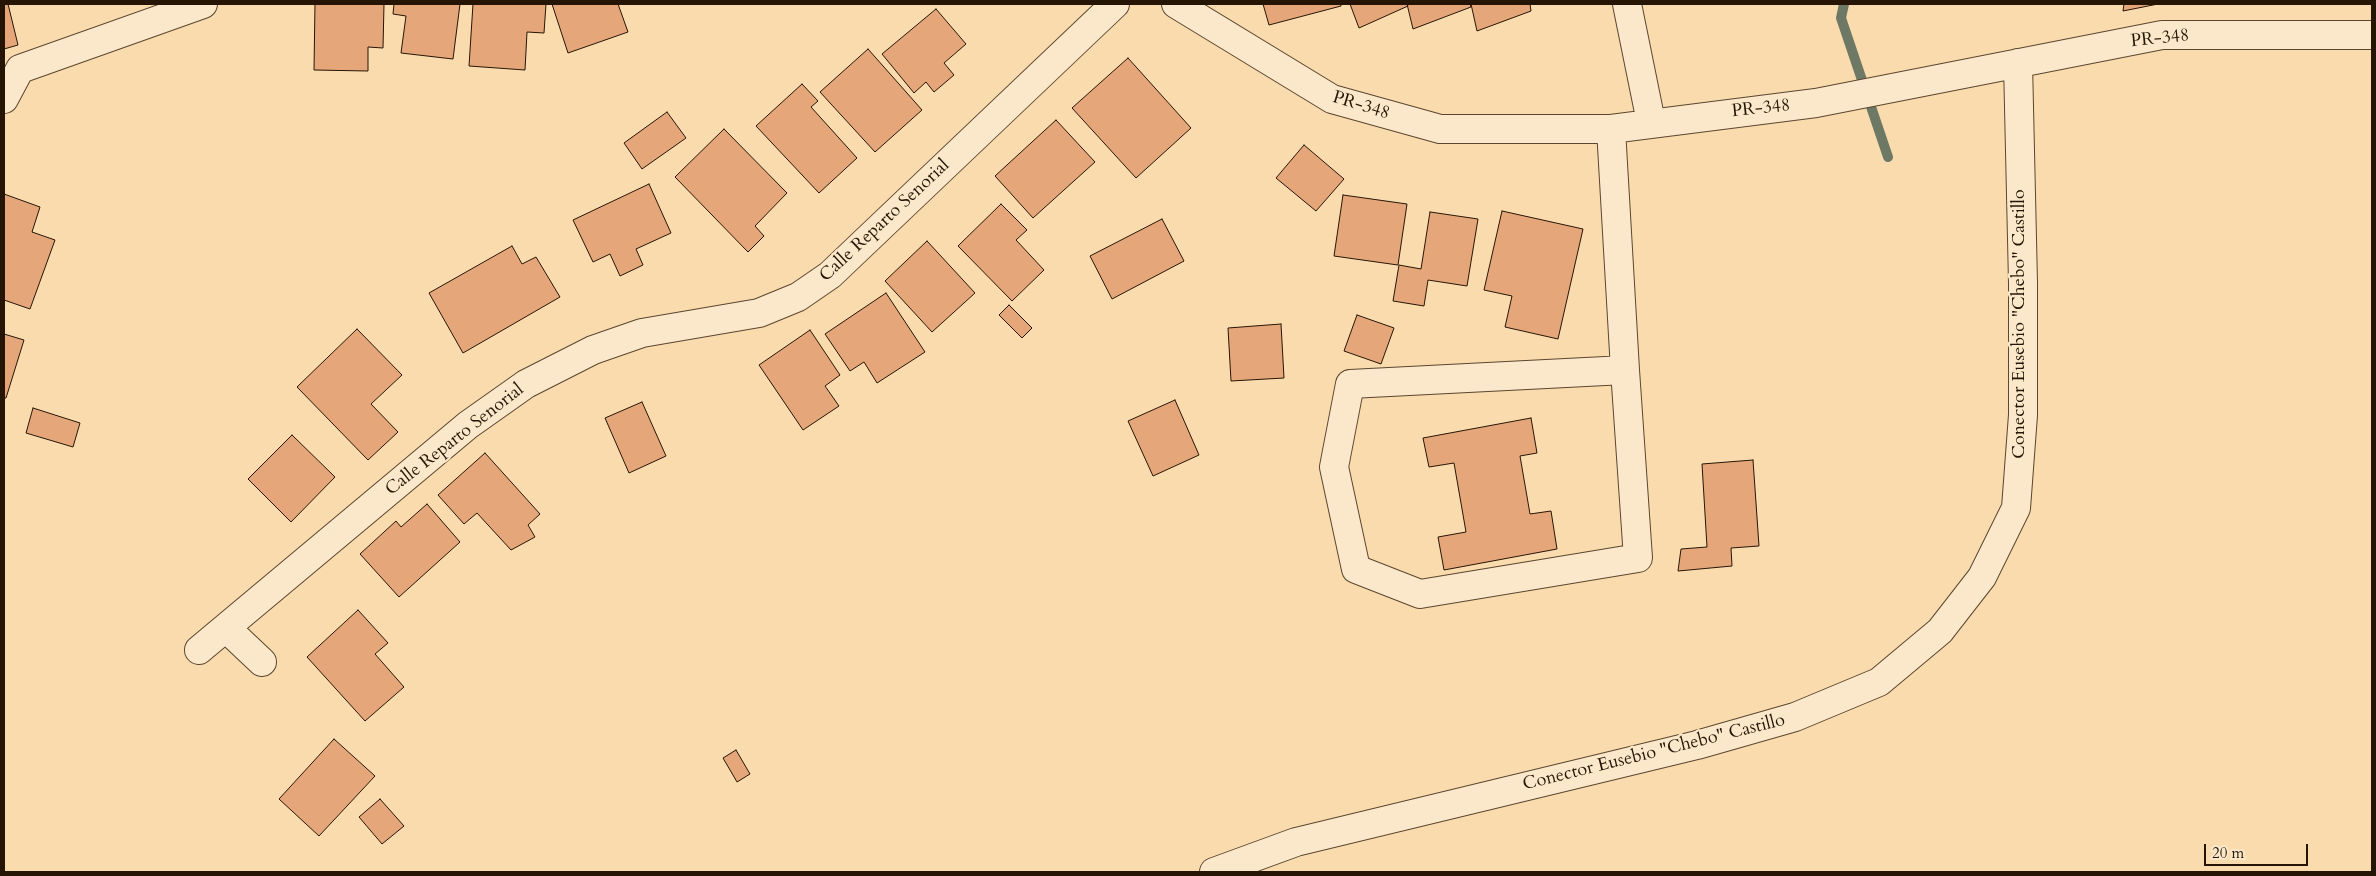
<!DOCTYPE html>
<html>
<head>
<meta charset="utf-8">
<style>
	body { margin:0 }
	#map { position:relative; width:2376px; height:876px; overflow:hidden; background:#f9dbad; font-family:Cardo,serif }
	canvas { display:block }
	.frame { position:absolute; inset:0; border:5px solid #261505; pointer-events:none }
	.scale { position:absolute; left:2204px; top:844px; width:104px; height:22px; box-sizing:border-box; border:2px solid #261505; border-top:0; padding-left:6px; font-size:15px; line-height:18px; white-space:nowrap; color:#261505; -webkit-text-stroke:4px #fbe8ca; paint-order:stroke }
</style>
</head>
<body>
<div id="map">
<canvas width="2376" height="876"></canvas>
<div class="frame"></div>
<div class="scale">20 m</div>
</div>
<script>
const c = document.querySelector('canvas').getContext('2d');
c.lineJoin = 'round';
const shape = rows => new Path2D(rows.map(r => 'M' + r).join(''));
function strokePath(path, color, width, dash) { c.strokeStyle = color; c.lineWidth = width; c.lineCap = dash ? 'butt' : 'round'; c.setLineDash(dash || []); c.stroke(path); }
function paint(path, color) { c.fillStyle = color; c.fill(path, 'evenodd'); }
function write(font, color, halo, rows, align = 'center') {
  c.font = font + ' Cardo,serif'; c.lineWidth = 4.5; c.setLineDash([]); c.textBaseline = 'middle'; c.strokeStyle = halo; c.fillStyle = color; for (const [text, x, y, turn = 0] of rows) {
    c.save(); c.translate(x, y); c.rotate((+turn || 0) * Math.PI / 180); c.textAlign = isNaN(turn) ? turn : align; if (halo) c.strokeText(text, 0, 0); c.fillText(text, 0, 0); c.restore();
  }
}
const stream = shape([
	[1844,4,1841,18,1888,157]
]);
const building = shape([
	[4,4,8,4,18,45,4,49,4,4],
	[315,4,384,4,383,48,368,47,368,71,314,70,315,4],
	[394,4,460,4,453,59,401,53,406,16,393,14,394,4],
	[473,4,546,4,544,33,527,32,525,70,469,66,473,4],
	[552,4,618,4,628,32,568,53,552,4],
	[1263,4,1341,4,1341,6,1269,25,1263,4],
	[1350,4,1407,4,1408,6,1359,28,1350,4],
	[1407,4,1470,4,1471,7,1413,29,1407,4],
	[1471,4,1530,4,1531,11,1477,31,1471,4],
	[2124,4,2158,4,2123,11,2124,4],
	[936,9,966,44,944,63,954,75,934,92,926,82,914,93,882,54,936,9],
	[868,49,922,110,875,152,820,92,868,49],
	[1128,58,1191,128,1136,178,1072,108,1128,58],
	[802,84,818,101,811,107,857,158,819,193,756,126,802,84],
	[667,112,686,138,642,169,624,143,667,112],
	[1056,120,1095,162,1033,218,995,176,1056,120],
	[724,129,787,193,755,226,764,236,748,252,675,177,724,129],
	[1304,145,1344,179,1316,211,1276,178,1304,145],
	[649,184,671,233,636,249,643,265,620,276,610,254,593,262,573,220,649,184],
	[4,194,40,207,32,232,55,240,30,309,4,300,4,194],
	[1343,195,1407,204,1398,265,1334,256,1343,195],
	[1001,204,1027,230,1016,240,1044,270,1012,301,958,246,1001,204],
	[1502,211,1583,229,1558,339,1505,327,1512,296,1484,290,1502,211],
	[1430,212,1478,219,1467,286,1428,280,1424,306,1393,301,1399,265,1421,269,1430,212],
	[1162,219,1184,261,1112,299,1090,256,1162,219],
	[927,241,975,293,932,332,885,281,927,241],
	[512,246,522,264,536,257,560,297,463,353,429,293,512,246],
	[886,293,925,352,877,383,864,362,850,371,825,334,886,293],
	[1009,305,1032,328,1022,338,999,315,1009,305],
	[1357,315,1394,328,1381,364,1344,351,1357,315],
	[1281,324,1284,378,1231,381,1228,328,1281,324],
	[357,329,402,375,371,404,398,432,368,460,297,387,357,329],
	[810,330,840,375,825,386,839,406,803,430,759,365,810,330],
	[4,334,24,340,6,398,4,398,4,334],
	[1175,400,1199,455,1153,476,1128,421,1175,400],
	[642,402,666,456,629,473,605,418,642,402],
	[33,408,80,423,73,447,26,433,33,408],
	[1531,418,1537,453,1520,456,1530,514,1551,511,1557,549,1444,570,1438,537,1466,532,1454,463,1429,467,1423,438,1531,418],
	[292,435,335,477,291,522,248,479,292,435],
	[485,453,540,514,528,525,535,537,511,550,477,513,464,524,438,495,485,453],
	[1753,460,1759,546,1731,548,1732,566,1678,571,1681,549,1707,547,1702,464,1753,460],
	[427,504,460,542,399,597,360,554,396,521,401,527,427,504],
	[358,610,388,643,375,654,404,687,365,721,307,657,358,610],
	[334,739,375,776,319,836,279,799,334,739],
	[736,750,750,774,737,782,723,758,736,750],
	[380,799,404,826,382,844,359,817,380,799]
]);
const minor = shape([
	[1176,4,1332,99,1440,129,1611,129,1816,103,2162,35,2372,35],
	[1627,4,1651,122],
	[4,99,20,69,203,4],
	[1611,129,1625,370,1638,558,1420,594,1356,569,1334,467,1350,384,1625,370],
	[226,628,262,662],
	[199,650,468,425,526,384,593,350,642,333,759,313,798,297,830,275,1115,4],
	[1214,872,1296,842,1697,745,1795,717,1879,682,1940,631,1982,577,2016,508,2023,415,2023,283,2018,63]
]);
const streetNames = [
	["PR-348",2160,39,-6],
	["PR-348",1361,106,17],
	["PR-348",1761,109,-6],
	["Calle Reparto Senorial",885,221,-43],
	["Conector Eusebio \"Chebo\" Castillo",2020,324,-90],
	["Calle Reparto Senorial",455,440,-38],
	["Conector Eusebio \"Chebo\" Castillo",1654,753,-14]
];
strokePath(stream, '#6e7965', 10);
paint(building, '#e5a77a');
strokePath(building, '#261505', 1);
strokePath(minor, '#5b462f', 30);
strokePath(minor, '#fbe8ca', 28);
write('18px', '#261505', '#fbe8ca', streetNames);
</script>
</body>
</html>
